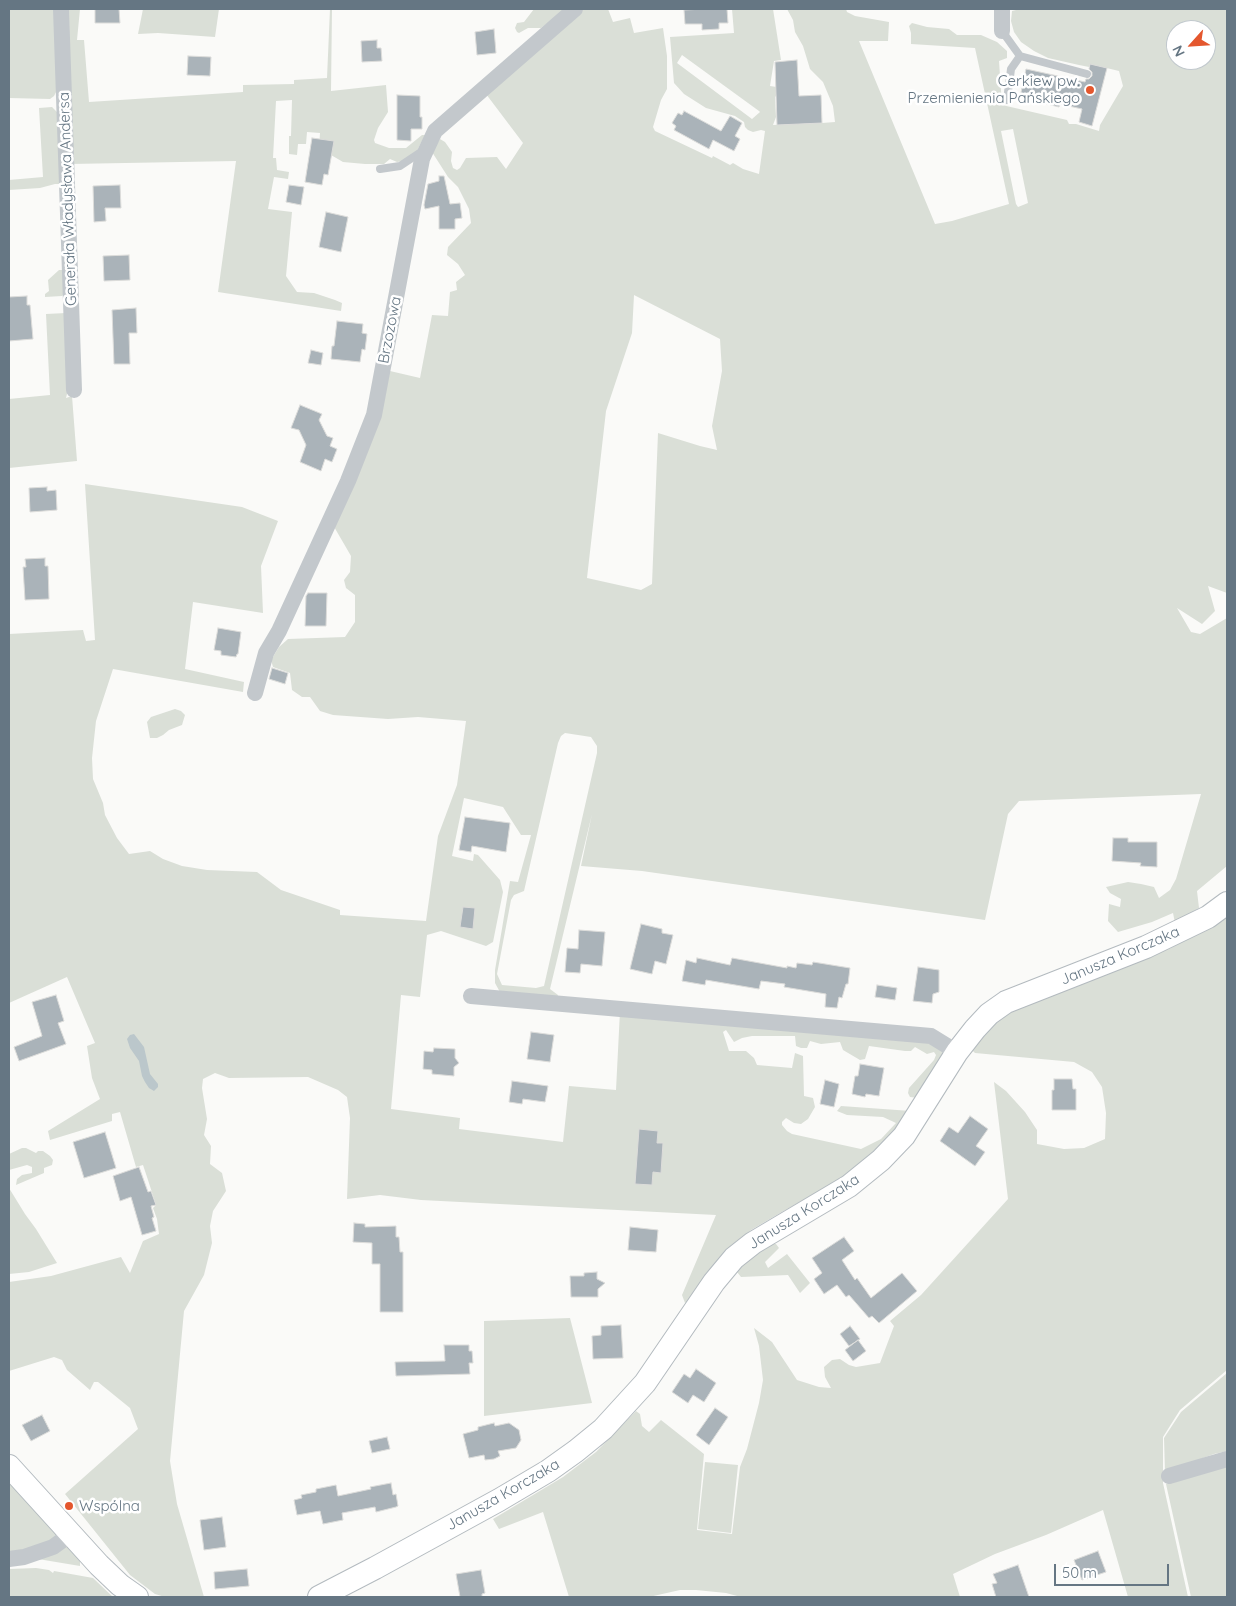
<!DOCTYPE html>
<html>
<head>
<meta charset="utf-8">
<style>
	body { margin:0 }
	#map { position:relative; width:1236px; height:1606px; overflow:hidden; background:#fafaf8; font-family:Quicksand,sans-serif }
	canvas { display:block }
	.frame { position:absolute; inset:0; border:10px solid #657683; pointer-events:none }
	.north { position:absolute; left:1166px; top:20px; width:50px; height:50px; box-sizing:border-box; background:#fff; border:1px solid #c1c8cd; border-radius:50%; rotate:244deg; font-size:14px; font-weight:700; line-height:20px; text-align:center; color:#657683 }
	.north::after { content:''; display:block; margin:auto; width:18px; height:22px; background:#e4572e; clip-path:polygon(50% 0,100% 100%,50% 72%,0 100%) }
	.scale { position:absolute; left:1054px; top:1564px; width:115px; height:22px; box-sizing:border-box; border:2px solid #657683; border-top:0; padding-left:6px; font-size:15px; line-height:18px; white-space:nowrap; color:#657683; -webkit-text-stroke:4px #fff; paint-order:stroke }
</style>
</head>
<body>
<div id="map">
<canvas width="1236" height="1606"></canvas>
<div class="frame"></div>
<div class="north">N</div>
<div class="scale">50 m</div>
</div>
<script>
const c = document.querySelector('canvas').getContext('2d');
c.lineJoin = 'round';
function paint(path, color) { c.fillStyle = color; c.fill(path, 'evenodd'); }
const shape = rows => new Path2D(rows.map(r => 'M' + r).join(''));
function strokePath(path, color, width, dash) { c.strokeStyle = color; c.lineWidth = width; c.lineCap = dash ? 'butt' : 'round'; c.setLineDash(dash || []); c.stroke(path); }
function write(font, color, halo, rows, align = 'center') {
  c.font = font + ' Quicksand,sans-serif'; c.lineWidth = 5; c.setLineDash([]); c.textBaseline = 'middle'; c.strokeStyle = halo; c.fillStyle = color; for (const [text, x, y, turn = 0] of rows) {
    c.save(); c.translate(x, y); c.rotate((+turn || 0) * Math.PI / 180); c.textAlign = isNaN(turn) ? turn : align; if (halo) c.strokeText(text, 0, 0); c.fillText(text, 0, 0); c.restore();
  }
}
const green = shape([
	[9,9,56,9,57,90,54,96,50,99,9,98],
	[69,9,80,9,77,40,84,40,89,102,243,92,243,85,294,84,294,80,327,78,330,9,332,9,331,91,386,85,388,112,378,128,374,140,375,143,389,148,406,148,422,135,425,135,417,151,405,161,397,162,390,159,384,164,365,164,343,162,319,148,320,133,307,132,306,144,298,144,297,155,289,154,289,136,291,136,292,100,276,101,273,158,276,158,277,170,289,172,288,179,274,177,268,209,292,212,286,276,297,292,314,293,335,300,342,303,341,311,218,292,236,161,70,164],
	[143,9,219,9,215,37,158,33,138,34],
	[534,9,566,9,541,28,528,28,519,33,517,32,515,28,517,23,524,22],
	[580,9,608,9,613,22,630,18,634,33,663,28,667,56,667,89,661,100,653,127,655,131,712,158,713,156,730,165,733,163,743,169,759,174,765,131,761,130,753,132,748,130,745,127,744,122,735,116,706,108,684,94,674,83,670,37,734,33,732,9,773,9,781,60,774,61,770,86,783,88,775,97,776,117,773,125,822,123,835,122,833,106,823,82,810,69,803,46,795,32,793,20,787,9,846,9,847,12,855,16,889,22,888,41,859,41,935,224,952,221,1009,204,975,48,911,44,911,33,909,26,912,23,927,27,949,29,957,35,981,35,997,42,1007,51,1007,58,999,61,1002,105,1067,120,1069,124,1076,124,1099,131,1100,125,1123,86,1119,71,1090,64,1089,67,1079,65,1048,58,1034,51,1021,42,1014,32,1011,21,1012,11,1020,9,1227,9,1227,593,1208,586,1215,611,1202,624,1177,608,1191,632,1200,634,1227,618,1227,866,1197,891,1199,908,1175,923,1173,913,1152,922,1118,932,1108,921,1109,904,1120,907,1121,899,1110,893,1106,887,1128,882,1141,884,1154,887,1159,898,1170,890,1176,879,1201,794,1019,801,1008,814,985,920,642,871,581,866,592,814,550,989,558,995,557,998,501,994,495,983,495,970,510,881,518,882,531,835,521,835,503,807,464,798,452,856,473,861,474,854,478,855,500,880,503,892,493,942,486,946,441,931,427,935,420,997,401,995,391,1109,460,1118,459,1129,563,1142,569,1086,616,1090,620,1011,932,1040,945,1052,918,1098,910,1097,908,1093,909,1088,934,1060,936,1055,934,1052,927,1054,915,1047,911,1051,905,1051,869,1046,865,1059,860,1060,843,1050,840,1042,821,1044,810,1041,807,1048,801,1048,796,1046,795,1036,752,1036,742,1038,734,1042,726,1030,723,1032,729,1051,746,1051,754,1058,757,1065,792,1068,795,1053,803,1056,804,1096,813,1098,815,1107,808,1119,801,1124,794,1123,786,1118,782,1122,782,1125,787,1131,792,1134,861,1149,881,1139,896,1123,883,1117,847,1115,837,1111,841,1106,911,1111,863,1166,780,1213,751,1230,731,1247,706,1273,690,1300,685,1303,682,1295,716,1215,421,1200,380,1195,347,1199,350,1118,347,1097,338,1090,308,1077,229,1078,215,1073,203,1079,202,1088,207,1119,204,1135,211,1146,210,1164,222,1173,226,1191,213,1211,210,1226,212,1243,204,1275,184,1311,170,1461,177,1504,204,1597,165,1597,155,1594,130,1575,65,1494,138,1429,130,1408,98,1382,94,1382,90,1390,67,1370,62,1360,54,1357,9,1371,9,1282,51,1276,121,1257,130,1273,143,1241,159,1234,157,1219,153,1208,156,1205,148,1180,143,1165,136,1167,120,1112,112,1114,112,1121,50,1140,48,1131,100,1099,92,1078,87,1046,95,1043,67,977,9,1003,9,634,83,630,86,641,95,640,85,484,242,507,278,521,261,566,263,613,193,602,185,669,244,682,243,692,113,669,96,721,92,758,93,779,103,803,105,815,117,838,129,854,150,851,163,859,182,866,207,870,257,872,281,890,340,910,340,915,426,921,438,836,457,785,466,721,418,717,388,719,333,715,320,711,310,697,302,697,292,690,290,673,273,667,271,660,279,647,288,639,345,637,355,622,355,595,346,588,344,580,350,572,351,556,333,525,390,371,420,378,432,315,448,316,450,292,457,290,456,282,465,275,458,264,447,255,448,247,471,223,469,209,458,187,448,177,432,152,440,139,445,142,452,152,451,161,453,168,457,170,460,168,466,158,497,157,506,169,523,143,486,94],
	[1176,30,1206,30,1206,60,1176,60],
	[682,55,759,111,760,112,752,119,677,63],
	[1013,129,1028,203,1018,207,1016,204,1001,131],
	[634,295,720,339,722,371,712,426,717,450,700,446,658,433,652,584,641,590,587,578,606,411,632,333],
	[565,733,591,737,597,746,597,753,544,986,536,988,502,985,497,974,511,900,514,895,524,891,558,743,561,736],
	[52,107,57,112,61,184,55,184,40,188,9,190,9,180,43,177,39,108],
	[59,270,65,270,66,293,62,296,45,297,45,294,49,291,48,280],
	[66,313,70,382,66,398,72,396,77,461,9,468,9,399,50,395,46,314],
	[175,709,181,711,185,715,182,725,169,730,163,735,157,738,150,738,147,722,151,717],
	[1227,917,1227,1370,1180,1410,1163,1437,1163,1483,1188,1597,1128,1597,1103,1510,1046,1535,995,1554,953,1574,960,1597,741,1597,726,1593,696,1590,680,1590,649,1597,569,1597,543,1512,499,1529,493,1519,563,1477,596,1452,636,1411,640,1414,642,1426,649,1432,661,1420,704,1454,697,1530,732,1534,740,1467,747,1449,759,1403,763,1380,759,1346,754,1328,772,1342,797,1380,819,1387,831,1388,825,1377,824,1367,832,1360,840,1359,849,1365,856,1367,880,1363,894,1326,890,1321,921,1295,1008,1199,994,1082,1006,1091,1025,1112,1037,1130,1037,1144,1064,1149,1084,1148,1105,1139,1106,1113,1102,1087,1092,1072,1074,1062,975,1053,969,1047,992,1025,1016,1008,1057,987,1108,974,1135,961,1169,949],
	[22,1148,26,1148,36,1153,38,1151,43,1151,50,1156,53,1160,52,1165,44,1168,44,1173,16,1185,17,1179,22,1175,32,1173,32,1167,27,1165,9,1170,9,1154],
	[9,1188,25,1214,36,1229,57,1263,29,1272,9,1274],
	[769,1244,776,1244,779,1248,765,1262,768,1268,787,1254,810,1283,800,1293,788,1275,741,1277,737,1272,742,1264],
	[570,1318,592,1403,484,1416,484,1321],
	[1227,1373,1227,1451,1214,1454,1165,1472,1164,1438,1181,1412],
	[705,1462,738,1465,731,1533,698,1529],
	[1227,1465,1227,1597,1191,1597,1166,1484],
	[9,1482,80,1561,80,1566,38,1559,9,1561],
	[36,1568,49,1570,53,1573,54,1571,93,1578,113,1597,9,1597,9,1569]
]);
const water = shape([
	[134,1034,144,1047,150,1074,158,1084,158,1087,154,1091,149,1088,145,1082,142,1076,139,1061,130,1048,127,1039,130,1035]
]);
const building = shape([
	[95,9,119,9,120,23,95,23,95,9],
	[706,9,727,9,728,23,719,23,719,29,702,30,702,24,685,24,684,10,706,9],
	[494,29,496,53,477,55,475,32,494,29],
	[377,40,377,48,381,48,382,61,362,62,361,41,377,40],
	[188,56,211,57,210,76,187,75,188,56],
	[797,60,799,96,821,95,822,123,777,125,775,62,797,60],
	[1090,64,1107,68,1092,126,1079,122,1082,109,1060,104,1059,107,1020,97,1026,69,1085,82,1086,79,1089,79,1092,76,1092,72,1089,69,1090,64],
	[397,95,420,96,420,117,422,117,422,129,411,129,411,141,397,140,397,95],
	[684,111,721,131,730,116,742,123,735,136,740,139,734,151,713,140,709,149,674,130,676,126,672,123,678,113,682,115,684,111],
	[312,138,334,141,328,175,324,174,322,185,305,182,312,138],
	[439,176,444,176,450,204,460,203,462,218,455,219,455,229,439,229,439,206,425,209,424,205,428,184,439,181,439,176],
	[120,185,121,208,105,208,106,221,94,222,93,186,120,185],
	[289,185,304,187,301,205,286,202,289,185],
	[326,212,348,217,341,252,319,247,326,212],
	[129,255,130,280,104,281,103,256,129,255],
	[27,296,27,305,30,305,33,339,9,341,9,297,27,296],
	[136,308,137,333,129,333,130,364,114,364,112,310,136,308],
	[337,321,363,324,362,333,367,334,365,350,362,349,360,362,331,359,332,346,334,346,337,321],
	[311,350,323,353,321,365,308,363,311,350],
	[300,405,322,414,319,420,327,436,333,438,330,446,337,449,332,462,325,459,321,471,300,462,306,445,299,430,291,428,300,405],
	[47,487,47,491,56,490,57,510,30,512,29,488,47,487],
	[45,558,45,566,48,566,49,599,25,600,23,567,26,567,25,559,45,558],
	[308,593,327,593,326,626,305,626,306,596,308,593],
	[218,628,241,632,238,654,237,654,236,657,221,655,221,651,214,650,218,628],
	[272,668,288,673,285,684,269,679,272,668],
	[465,817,510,823,506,852,472,846,471,852,459,850,465,817],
	[1113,838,1128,838,1128,842,1157,842,1157,867,1140,866,1141,863,1112,861,1113,838],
	[463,907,475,908,473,929,460,927,463,907],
	[641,924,662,929,662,933,673,935,666,964,655,961,652,974,630,969,641,924],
	[579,930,605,932,602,966,581,964,580,973,565,972,567,948,578,949,579,930],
	[697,958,730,965,732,958,787,968,787,966,796,968,797,963,812,965,813,962,850,968,848,984,846,984,842,998,839,997,837,1008,825,1007,826,994,784,987,785,984,761,981,759,989,706,980,705,985,682,981,686,960,696,963,697,958],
	[918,967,939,970,939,992,933,994,932,1003,913,1001,918,967],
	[877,985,897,988,895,1000,875,997,877,985],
	[56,995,64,1021,58,1023,66,1044,19,1061,14,1047,42,1036,32,1002,56,995],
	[531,1032,554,1035,550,1062,527,1059,531,1032],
	[434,1048,455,1049,455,1058,459,1063,454,1067,454,1076,432,1074,432,1070,423,1069,424,1051,433,1052,434,1048],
	[860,1064,884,1068,879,1096,866,1094,865,1097,852,1094,855,1076,858,1076,860,1064],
	[1054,1079,1072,1079,1073,1089,1076,1089,1076,1110,1052,1110,1052,1090,1054,1090,1054,1079],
	[825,1080,839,1084,834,1107,820,1104,825,1080],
	[512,1081,548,1086,545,1102,523,1099,522,1104,509,1102,512,1081],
	[970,1116,988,1129,976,1146,985,1152,975,1166,940,1141,949,1127,958,1133,970,1116],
	[639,1129,658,1131,657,1143,663,1143,661,1173,653,1172,652,1185,635,1184,639,1129],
	[105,1132,116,1168,84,1178,73,1142,105,1132],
	[139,1167,148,1192,151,1191,156,1205,151,1206,154,1217,152,1218,156,1231,142,1235,131,1197,120,1201,113,1176,139,1167],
	[354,1223,365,1224,365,1227,396,1226,396,1237,399,1237,400,1252,403,1252,403,1312,380,1312,380,1264,372,1264,372,1243,353,1242,354,1223],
	[630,1227,658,1230,656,1252,628,1250,630,1227],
	[844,1237,854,1251,842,1260,855,1280,857,1278,871,1298,902,1273,917,1291,879,1323,872,1316,869,1318,849,1295,846,1297,837,1285,824,1294,814,1279,822,1273,812,1258,844,1237],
	[597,1272,597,1279,605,1283,598,1289,598,1297,571,1297,570,1276,584,1276,584,1273,597,1272],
	[621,1325,623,1358,593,1359,592,1336,601,1335,601,1326,621,1325],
	[850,1326,860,1339,849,1346,840,1334,850,1326],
	[858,1340,866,1351,853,1361,845,1350,858,1340],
	[444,1345,469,1345,469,1351,472,1351,473,1363,469,1363,470,1374,396,1376,395,1362,445,1361,444,1345],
	[696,1369,716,1383,704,1402,693,1395,688,1403,672,1392,684,1374,690,1378,696,1369],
	[715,1408,728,1417,709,1445,696,1435,715,1408],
	[42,1415,50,1431,31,1441,22,1425,42,1415],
	[494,1423,495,1426,509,1423,519,1430,521,1440,516,1448,498,1451,500,1456,494,1459,485,1460,484,1455,469,1458,463,1434,478,1430,478,1427,494,1423],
	[387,1437,390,1449,372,1453,369,1441,387,1437],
	[391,1483,393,1495,396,1494,398,1506,396,1507,376,1512,375,1507,342,1513,343,1520,323,1524,320,1511,297,1515,294,1500,302,1498,301,1495,316,1492,316,1489,336,1485,338,1496,371,1489,370,1487,391,1483],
	[222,1517,226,1547,204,1550,200,1520,222,1517],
	[1098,1551,1106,1572,1082,1580,1074,1560,1098,1551],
	[1018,1565,1029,1597,996,1597,992,1584,997,1583,993,1574,1018,1565],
	[247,1569,249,1586,215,1589,214,1572,247,1569],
	[481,1570,485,1593,482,1594,482,1597,460,1597,456,1574,481,1570]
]);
const lane = shape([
	[1002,31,1020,56,1087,74],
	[1007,100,1011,69,1020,56],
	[380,169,400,166,421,152]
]);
const street = shape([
	[61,9,74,390],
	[1002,31,1002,9],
	[255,693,266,653,279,631,348,481,374,415,422,159,435,131,575,9],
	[471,996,931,1036,957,1052],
	[1169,1476,1227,1459],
	[9,1559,24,1557,53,1547,71,1534]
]);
const secondary = shape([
	[9,1466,99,1565,120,1585,137,1597],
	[319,1597,375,1568,499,1500,548,1471,576,1451,603,1429,645,1383,714,1282,734,1258,753,1243,849,1186,881,1160,904,1136,957,1052,975,1029,989,1014,1006,1002,1146,947,1208,917,1227,903]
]);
const markers = [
	[1090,90,5,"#e4572e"],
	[69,1506,5,"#e4572e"]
];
const poiNames = [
	["Cerkiew pw.",1080,81],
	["Przemienienia Pańskiego",1080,98],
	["Wspólna",79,1506,"left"]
];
const streetNames = [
	["Generała Władysława Andersa",68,199,-92],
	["Brzozowa",390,330,-79],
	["Janusza Korczaka",1120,956,-23],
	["Janusza Korczaka",804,1212,-32],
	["Janusza Korczaka",503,1495,-30]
];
paint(green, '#dadfd7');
paint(water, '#bbc7cb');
paint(building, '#aab3b9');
strokePath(building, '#dcdcda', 1);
strokePath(secondary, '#b3babf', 24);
strokePath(lane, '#c3c8cc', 8);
strokePath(street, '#c3c8cc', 16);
strokePath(secondary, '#fff', 22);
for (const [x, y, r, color] of markers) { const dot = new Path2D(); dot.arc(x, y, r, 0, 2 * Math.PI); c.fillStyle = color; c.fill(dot); strokePath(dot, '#fff', 2); }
write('15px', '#657683', '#fff', poiNames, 'right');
write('15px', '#657683', '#fff', streetNames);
</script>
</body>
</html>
